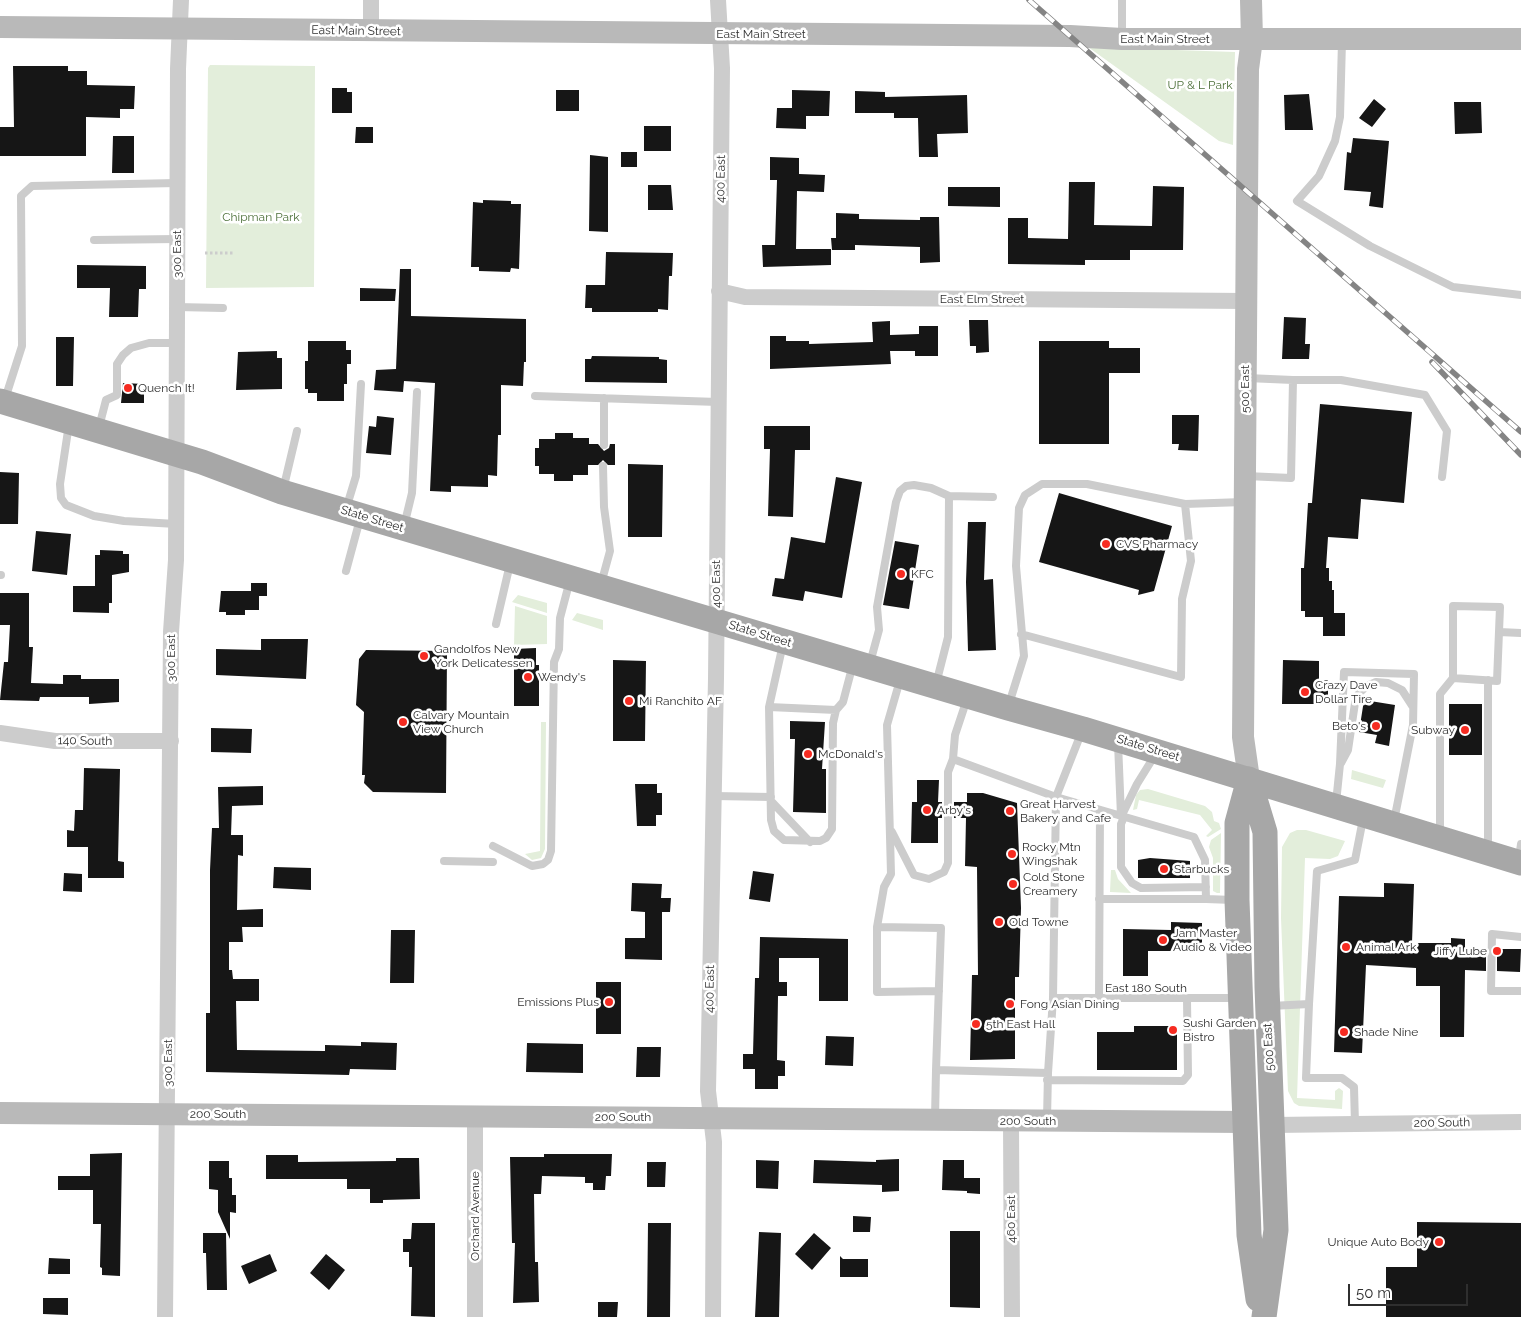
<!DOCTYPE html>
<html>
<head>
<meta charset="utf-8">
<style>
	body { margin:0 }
	#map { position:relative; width:1521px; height:1317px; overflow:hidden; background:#fff; font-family:Raleway,sans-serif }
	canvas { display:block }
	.scale { position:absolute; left:1348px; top:1284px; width:120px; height:22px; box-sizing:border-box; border:2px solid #2f2f2f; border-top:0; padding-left:6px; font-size:15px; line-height:18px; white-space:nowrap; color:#2f2f2f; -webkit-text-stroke:4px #fff; paint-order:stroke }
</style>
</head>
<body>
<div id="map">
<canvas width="1521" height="1317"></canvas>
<div class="scale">50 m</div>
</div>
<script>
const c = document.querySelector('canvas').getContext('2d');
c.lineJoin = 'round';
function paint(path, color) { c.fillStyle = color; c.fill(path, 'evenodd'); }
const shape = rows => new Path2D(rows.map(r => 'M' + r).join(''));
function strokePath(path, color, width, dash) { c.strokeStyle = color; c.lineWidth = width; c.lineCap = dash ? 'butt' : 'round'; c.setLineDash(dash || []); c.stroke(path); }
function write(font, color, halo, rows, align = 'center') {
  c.font = font + ' Raleway,sans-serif'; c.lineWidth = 5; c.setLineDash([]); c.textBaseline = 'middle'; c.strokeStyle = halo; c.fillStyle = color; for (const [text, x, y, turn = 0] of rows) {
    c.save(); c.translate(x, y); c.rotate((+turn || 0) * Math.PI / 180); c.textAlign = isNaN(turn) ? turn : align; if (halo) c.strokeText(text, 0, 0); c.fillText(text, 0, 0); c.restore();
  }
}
const green = shape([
	[1088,47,1235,52,1233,145,1219,141],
	[210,65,315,66,314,287,206,288,208,68],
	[518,595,547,603,547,613,512,602],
	[515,606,547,616,547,644,514,645],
	[577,613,603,620,603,630,572,620],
	[541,722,546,722,545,849,541,858,532,860,525,854,540,851],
	[1352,770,1386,780,1383,788,1351,779],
	[1148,789,1205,806,1212,812,1214,821,1219,823,1221,829,1208,837,1206,836,1212,830,1200,815,1139,800,1137,809,1133,810,1136,795,1140,790],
	[1297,830,1306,830,1345,841,1338,856,1330,859,1305,858,1297,1098,1335,1100,1335,1091,1339,1088,1343,1091,1342,1109,1299,1106,1294,1103,1288,1091,1281,918,1282,847,1290,833],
	[1221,833,1220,893,1217,893,1213,891,1213,858,1209,847,1211,840],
	[1111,870,1115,870,1118,879,1131,893,1110,892]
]);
const building = shape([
	[13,66,68,66,68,71,87,71,87,85,135,86,134,109,120,109,120,118,86,117,86,156,0,156,0,127,14,127],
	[332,88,347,88,347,92,352,92,352,113,332,113],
	[556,90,579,90,579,111,556,111],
	[792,90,830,91,829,116,806,116,806,129,776,128,777,108,792,108],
	[855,91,885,92,885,97,967,95,968,133,937,134,938,157,919,157,918,118,894,118,894,113,855,113],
	[1309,94,1313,130,1285,130,1284,95],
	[1374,99,1386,109,1372,127,1359,118],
	[1454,102,1481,102,1482,133,1455,134],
	[644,126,671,126,671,151,644,151],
	[356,127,373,127,373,143,355,143],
	[113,136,134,136,134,173,112,173],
	[1353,138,1389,141,1383,208,1369,206,1371,192,1344,190,1347,152,1351,153],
	[621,152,637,152,637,167,621,167],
	[590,155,608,157,608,232,589,231],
	[770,157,799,158,799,174,825,175,824,192,797,191,796,249,831,249,831,265,763,267,762,245,775,245,777,180,770,180],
	[1069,182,1095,182,1094,225,1152,226,1153,186,1184,187,1183,250,1130,250,1130,260,1085,260,1085,265,1008,264,1008,218,1028,218,1028,238,1068,239],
	[648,185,671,185,673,210,648,210],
	[948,187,1000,187,1000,207,948,206],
	[483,200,511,201,511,204,521,204,519,269,511,268,510,272,479,271,479,267,471,267,473,202,483,203],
	[836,213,859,214,859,219,920,220,920,217,939,217,940,262,920,263,920,247,855,245,855,250,832,250,831,238,836,238],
	[606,252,673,253,672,276,669,276,668,310,658,309,658,312,592,312,592,308,585,308,586,285,605,285],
	[77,265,146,266,146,289,139,289,138,317,109,317,110,288,77,288],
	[400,269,411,269,411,316,526,319,526,362,524,362,523,386,501,385,501,435,498,435,497,476,488,475,488,487,451,486,451,492,430,491,435,383,404,381,403,392,374,390,376,370,396,369],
	[360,288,396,289,395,301,360,301],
	[1284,317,1306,318,1305,344,1310,344,1309,359,1282,359],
	[969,320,988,320,989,352,976,353,976,346,970,346],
	[890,321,890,335,919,334,919,326,938,326,938,356,915,356,915,351,890,351,891,364,770,369,770,336,786,336,786,341,809,341,809,344,873,342,872,322],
	[56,337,74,337,73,386,56,386],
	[308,341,346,341,346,350,351,350,351,364,347,364,347,384,344,384,344,401,317,401,317,393,308,393,308,389,305,389,305,361,308,361],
	[1039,341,1109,341,1109,348,1140,348,1140,373,1109,373,1109,444,1039,444],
	[277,351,277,358,282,358,282,389,236,390,238,352],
	[592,356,659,357,659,359,667,360,667,383,585,382,585,359,591,359],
	[123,383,144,384,144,403,121,403],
	[1320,404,1412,412,1404,503,1361,499,1358,539,1328,537,1326,568,1329,568,1329,581,1332,581,1332,590,1334,590,1334,613,1345,613,1345,636,1323,636,1323,617,1305,617,1305,611,1301,611,1301,568,1304,568,1308,503,1312,503],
	[1172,415,1199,415,1198,451,1178,450,1179,444,1172,444],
	[377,416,394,418,391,455,366,453,369,426,376,427],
	[764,426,810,426,810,450,795,450,793,517,768,516,770,449,764,449],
	[555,433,573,433,573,438,589,438,589,444,598,444,604,451,609,448,610,444,615,444,615,465,608,465,603,460,598,465,588,465,588,475,573,475,573,481,554,481,554,474,539,474,539,466,535,466,535,448,539,448,539,439,555,439],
	[628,464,663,465,662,537,628,537],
	[0,472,19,473,18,524,0,524],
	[836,477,862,482,842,598,805,591,803,601,772,596,775,578,784,579,791,537,825,543],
	[1059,493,1172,526,1154,591,1138,595,1139,590,1039,562],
	[968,522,986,522,984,580,993,579,996,650,968,651,966,582],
	[36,531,71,534,67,575,32,571],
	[895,541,919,545,909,609,883,605],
	[100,550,123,551,123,554,129,554,129,572,112,575,112,603,109,603,109,613,73,612,73,586,95,586,95,555,100,555],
	[251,583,267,583,267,596,259,596,259,610,245,610,245,615,226,615,226,612,219,612,221,591,251,591],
	[0,593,29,593,29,647,33,647,31,683,63,684,63,675,81,675,81,679,119,679,119,702,89,704,89,697,40,697,39,701,0,700,4,662,8,662,10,625,0,625],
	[261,639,308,639,306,679,216,675,216,649,261,650],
	[536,648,536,665,539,665,539,706,514,706,514,649],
	[366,650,447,651,446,793,373,792,364,783,365,775,362,775,364,712,356,705,359,659],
	[613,660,646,661,645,741,613,741],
	[1283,660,1319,661,1319,680,1328,680,1328,704,1282,704],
	[1364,700,1395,705,1389,746,1375,743,1377,735,1359,732],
	[1449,704,1482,704,1482,755,1449,755],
	[790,721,825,722,822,769,826,769,826,813,793,812,795,739,790,739],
	[211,728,252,729,251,753,211,752],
	[84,768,120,769,118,861,124,862,124,878,88,878,88,847,67,847,67,830,74,831,75,810,83,810],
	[917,780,939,780,938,802,942,802,942,818,938,818,938,843,911,843,912,802,917,802],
	[635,784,657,784,657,793,662,793,662,815,656,815,656,826,637,826],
	[263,786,263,805,232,806,231,835,243,835,243,856,238,855,237,910,263,909,263,927,242,927,243,942,229,942,229,970,232,970,233,979,259,979,259,1001,236,1001,237,1050,325,1051,325,1045,361,1046,361,1042,397,1043,396,1070,350,1069,349,1075,206,1072,206,1013,210,1013,210,870,212,828,219,828,218,787],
	[967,793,983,793,1017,803,1021,908,1019,977,1015,977,1015,1059,970,1060,972,975,978,975,977,867,965,866,966,818,954,818,954,802,967,802],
	[1150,858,1190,861,1190,878,1138,878,1138,860],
	[274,867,311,868,311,890,273,888],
	[753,871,774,874,770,902,749,899],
	[64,873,82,874,82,892,63,891],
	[632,883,662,884,661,898,671,898,670,912,662,912,662,960,625,959,625,938,645,938,645,912,631,911],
	[1384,883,1414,884,1412,943,1451,943,1451,938,1465,939,1465,948,1486,948,1486,971,1465,970,1464,1037,1440,1037,1440,986,1416,986,1416,968,1366,965,1362,1053,1334,1052,1339,896,1384,897],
	[1171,922,1202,923,1202,951,1148,951,1148,976,1123,976,1123,929,1171,930],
	[391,930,415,930,414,983,390,983],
	[760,937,848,939,848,1001,819,1001,819,958,779,958,779,982,787,982,787,996,778,996,777,1060,785,1061,785,1076,778,1076,778,1089,755,1089,755,1069,743,1069,743,1054,753,1054,755,978,759,978],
	[1497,949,1521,949,1520,972,1497,971],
	[596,982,621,982,621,1034,596,1034],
	[1134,1026,1177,1026,1177,1070,1097,1070,1097,1032,1134,1032],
	[826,1036,854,1037,853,1066,825,1065],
	[527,1043,583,1044,583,1073,526,1072],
	[637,1047,661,1047,660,1077,636,1077],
	[122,1153,120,1276,102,1275,102,1268,100,1267,101,1224,93,1224,93,1190,58,1190,58,1176,90,1176,90,1154],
	[544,1154,612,1154,611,1176,606,1176,605,1190,593,1190,593,1183,585,1183,585,1177,542,1176,541,1194,534,1194,535,1262,538,1262,539,1302,513,1303,515,1243,512,1243,510,1157,544,1157],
	[266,1155,298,1155,298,1162,396,1161,396,1158,419,1158,420,1199,383,1200,383,1203,370,1203,370,1189,347,1189,347,1179,266,1179],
	[899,1159,899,1191,882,1192,882,1185,813,1183,814,1160,876,1162,876,1160],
	[756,1160,779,1161,778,1189,756,1188],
	[943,1160,964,1160,964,1178,980,1178,980,1194,967,1193,967,1191,942,1190],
	[209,1161,229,1161,229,1178,232,1178,232,1195,236,1195,236,1213,230,1212,230,1239,218,1212,218,1190,209,1189],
	[647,1162,666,1162,665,1187,647,1187],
	[853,1216,871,1217,870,1232,853,1232],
	[1417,1222,1521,1223,1521,1317,1386,1317,1386,1267,1417,1267],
	[412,1223,435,1223,435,1317,411,1316,412,1267,409,1267,409,1252,403,1252,403,1239,411,1239],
	[648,1223,671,1223,670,1317,647,1317],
	[950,1231,980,1231,980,1308,950,1307],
	[759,1232,781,1233,779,1317,755,1317],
	[203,1233,226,1233,227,1290,207,1290,206,1253,203,1253],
	[814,1233,831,1248,812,1270,795,1254],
	[270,1254,277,1271,249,1284,241,1266],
	[326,1254,345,1270,329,1290,310,1273],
	[840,1256,843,1259,868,1259,868,1277,840,1277],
	[49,1258,70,1259,70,1274,48,1274],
	[43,1298,68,1298,68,1315,43,1314],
	[598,1302,618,1302,617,1317,598,1317]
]);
const path = shape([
	[205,253,235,253]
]);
const lane = shape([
	[1122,0,1122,37],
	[1342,41,1340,117,1335,141,1319,176,1297,201,1370,246,1453,287,1521,295],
	[94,240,177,239],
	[177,307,223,308],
	[1293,380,1341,380,1425,395,1447,431,1442,477],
	[535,396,718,402],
	[5,399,22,346,21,196,32,186,177,183],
	[69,424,60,484,61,498,66,505,94,516,124,521,176,524],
	[99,427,106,400,117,395,117,364,123,355,131,348,149,343,176,343],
	[604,445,604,398],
	[1246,476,1291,478,1293,380,1247,378],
	[283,490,297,431],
	[346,509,356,476,361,384],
	[404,526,412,493,417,392],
	[346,571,360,519],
	[0,575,1,575],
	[601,584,610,551,604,507,603,466],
	[1453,606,1500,607,1497,681,1453,678,1453,606],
	[496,624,510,564],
	[1499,632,1521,633],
	[1021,634,1181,677,1182,599,1191,561,1185,504],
	[783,644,769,707,771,820,774,831,784,840,820,841,826,838,832,829,833,723,836,710,843,702,853,664],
	[870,663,879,630,877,607,896,502,900,491,906,486,914,485,931,488,949,496],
	[900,680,887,725,891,874,884,887,877,927,941,928,936,1070],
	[936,684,948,637,949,496,993,497],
	[1009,704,1024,656,1016,566,1019,508,1025,495,1042,484,1087,484,1185,504,1243,502],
	[769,707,836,710],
	[1118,743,1121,816],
	[953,759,1056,797,1194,837,1205,860,1206,899,1233,900],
	[1341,763,1348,750,1355,703,1359,693,1367,686,1376,682,1388,683,1402,690,1413,707],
	[714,796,771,797],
	[771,801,810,842],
	[1336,803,1340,764,1344,672,1414,674,1413,725,1394,821],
	[1122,815,1137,784,1155,755],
	[1124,817,1121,824,1121,867,1132,883,1141,888,1206,887],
	[892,832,914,875,929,879,944,872,948,863,948,772,953,759,955,735,967,699],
	[1440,834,1440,694,1453,678],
	[493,846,532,866,543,864,548,860,551,851,554,662,559,649,560,618,570,580],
	[1488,848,1488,680],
	[1519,858,1521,844],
	[444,861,493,862],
	[1099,899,1206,899],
	[877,927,877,992,939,991],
	[1521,937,1492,934,1491,991,1521,991],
	[1053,998,1236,998],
	[1099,999,1100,810],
	[1309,1004,1306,1078,1342,1078,1354,1087,1355,1124],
	[1271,1006,1309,1004,1317,871,1355,860,1363,819],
	[1047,1080,1183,1081,1188,1075,1187,999],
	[935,1118,936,1070,1048,1073],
	[1047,1119,1048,1073,1053,998,1056,797,1082,731]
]);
const street = shape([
	[371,31,371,0],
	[719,291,745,297,1246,301],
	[0,733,55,741,171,741],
	[475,1116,475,1317],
	[1011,1121,1012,1317],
	[1273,1125,1521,1122],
	[165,1317,171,632,176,560,178,69,181,0],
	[713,1317,714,1142,708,1091,716,678,722,68,718,0]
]);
const secondary = shape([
	[0,27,1070,36,1122,39,1521,39],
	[1249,779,1243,737,1248,69,1252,39,1251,0],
	[0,1113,1245,1122]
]);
const primary = shape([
	[0,401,202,462,282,492,1008,708,1083,729,1521,863],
	[1249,779,1265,832,1267,987,1276,1230,1264,1317],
	[1249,779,1237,823,1237,900,1249,1235,1258,1299]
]);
const rail = shape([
	[1029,0,1521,432],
	[1432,362,1521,455]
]);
const markers = [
	[128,388,5,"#f62b21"],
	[1106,544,5,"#f62b21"],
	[901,574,5,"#f62b21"],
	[424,656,5,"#f62b21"],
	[528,677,5,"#f62b21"],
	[1305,692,5,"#f62b21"],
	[629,701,5,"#f62b21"],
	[403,722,5,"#f62b21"],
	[1376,726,5,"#f62b21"],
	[1465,730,5,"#f62b21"],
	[808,754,5,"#f62b21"],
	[927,810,5,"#f62b21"],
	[1010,811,5,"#f62b21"],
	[1012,854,5,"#f62b21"],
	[1164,869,5,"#f62b21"],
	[1013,884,5,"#f62b21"],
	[999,922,5,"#f62b21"],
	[1163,940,5,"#f62b21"],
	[1346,947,5,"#f62b21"],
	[1497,951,5,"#f62b21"],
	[609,1002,5,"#f62b21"],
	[1010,1004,5,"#f62b21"],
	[976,1024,5,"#f62b21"],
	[1173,1030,5,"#f62b21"],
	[1344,1032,5,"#f62b21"],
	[1439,1242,5,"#f62b21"]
];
const streetNames = [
	["East Main Street",356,31,1],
	["East Main Street",761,34],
	["East Main Street",1165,39],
	["400 East",721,179,-89],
	["300 East",177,254,-90],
	["East Elm Street",982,299],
	["500 East",1245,389,-90],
	["State Street",372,519,17],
	["400 East",716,584,-90],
	["State Street",760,634,17],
	["300 East",171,658,-90],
	["140 South",85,741,1],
	["State Street",1148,748,17],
	["East 180 South",1146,988],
	["400 East",710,989,-89],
	["500 East",1269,1047,-93],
	["300 East",168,1063,-90],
	["200 South",218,1114],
	["200 South",623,1117],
	["200 South",1028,1121],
	["200 South",1442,1123,-1],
	["Orchard Avenue",475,1216,-90],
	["460 East",1011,1219,-90]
];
const parkNames = [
	["UP & L Park",1200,85],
	["Chipman Park",261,217]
];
const poiNames = [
	["Quench It!",138,388],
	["CVS Pharmacy",1116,544],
	["KFC",911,574],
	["Gandolfos New",434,649],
	["York Delicatessen",434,663],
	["Wendy's",538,677],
	["Crazy Dave",1315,685],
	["Dollar Tire",1315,699],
	["Mi Ranchito AF",639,701],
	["Calvary Mountain",413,715],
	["View Church",413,729],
	["Beto's",1366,726,"right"],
	["Subway",1455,730,"right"],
	["McDonald's",818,754],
	["Great Harvest",1020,804],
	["Bakery and Cafe",1020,818],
	["Arby's",937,810],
	["Rocky Mtn",1022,847],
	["Wingshak",1022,861],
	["Starbucks",1174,869],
	["Cold Stone",1023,877],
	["Creamery",1023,891],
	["Old Towne",1009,922],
	["Jam Master",1173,933],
	["Audio & Video",1173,947],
	["Animal Ark",1356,947],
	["Jiffy Lube",1487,951,"right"],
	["Emissions Plus",599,1002,"right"],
	["Fong Asian Dining",1020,1004],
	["Sushi Garden",1183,1023],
	["Bistro",1183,1037],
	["5th East Hall",986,1024],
	["Shade Nine",1354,1032],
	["Unique Auto Body",1429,1242,"right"]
];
paint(green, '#e3eedb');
paint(building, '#161616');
strokePath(path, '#ccc', 3, [2.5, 2.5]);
strokePath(lane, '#ccc', 8);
strokePath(street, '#ccc', 16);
strokePath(secondary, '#b9b9b9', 22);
strokePath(primary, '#a7a7a7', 25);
strokePath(rail, '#848484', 5.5);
strokePath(rail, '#fff', 4, [11]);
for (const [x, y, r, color] of markers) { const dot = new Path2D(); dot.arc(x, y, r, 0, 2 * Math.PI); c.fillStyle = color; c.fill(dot); strokePath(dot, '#fff', 2); }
write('12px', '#2f2f2f', '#fff', streetNames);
write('12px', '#4b6f38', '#fff', parkNames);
write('12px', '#2f2f2f', '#fff', poiNames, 'left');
</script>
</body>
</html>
